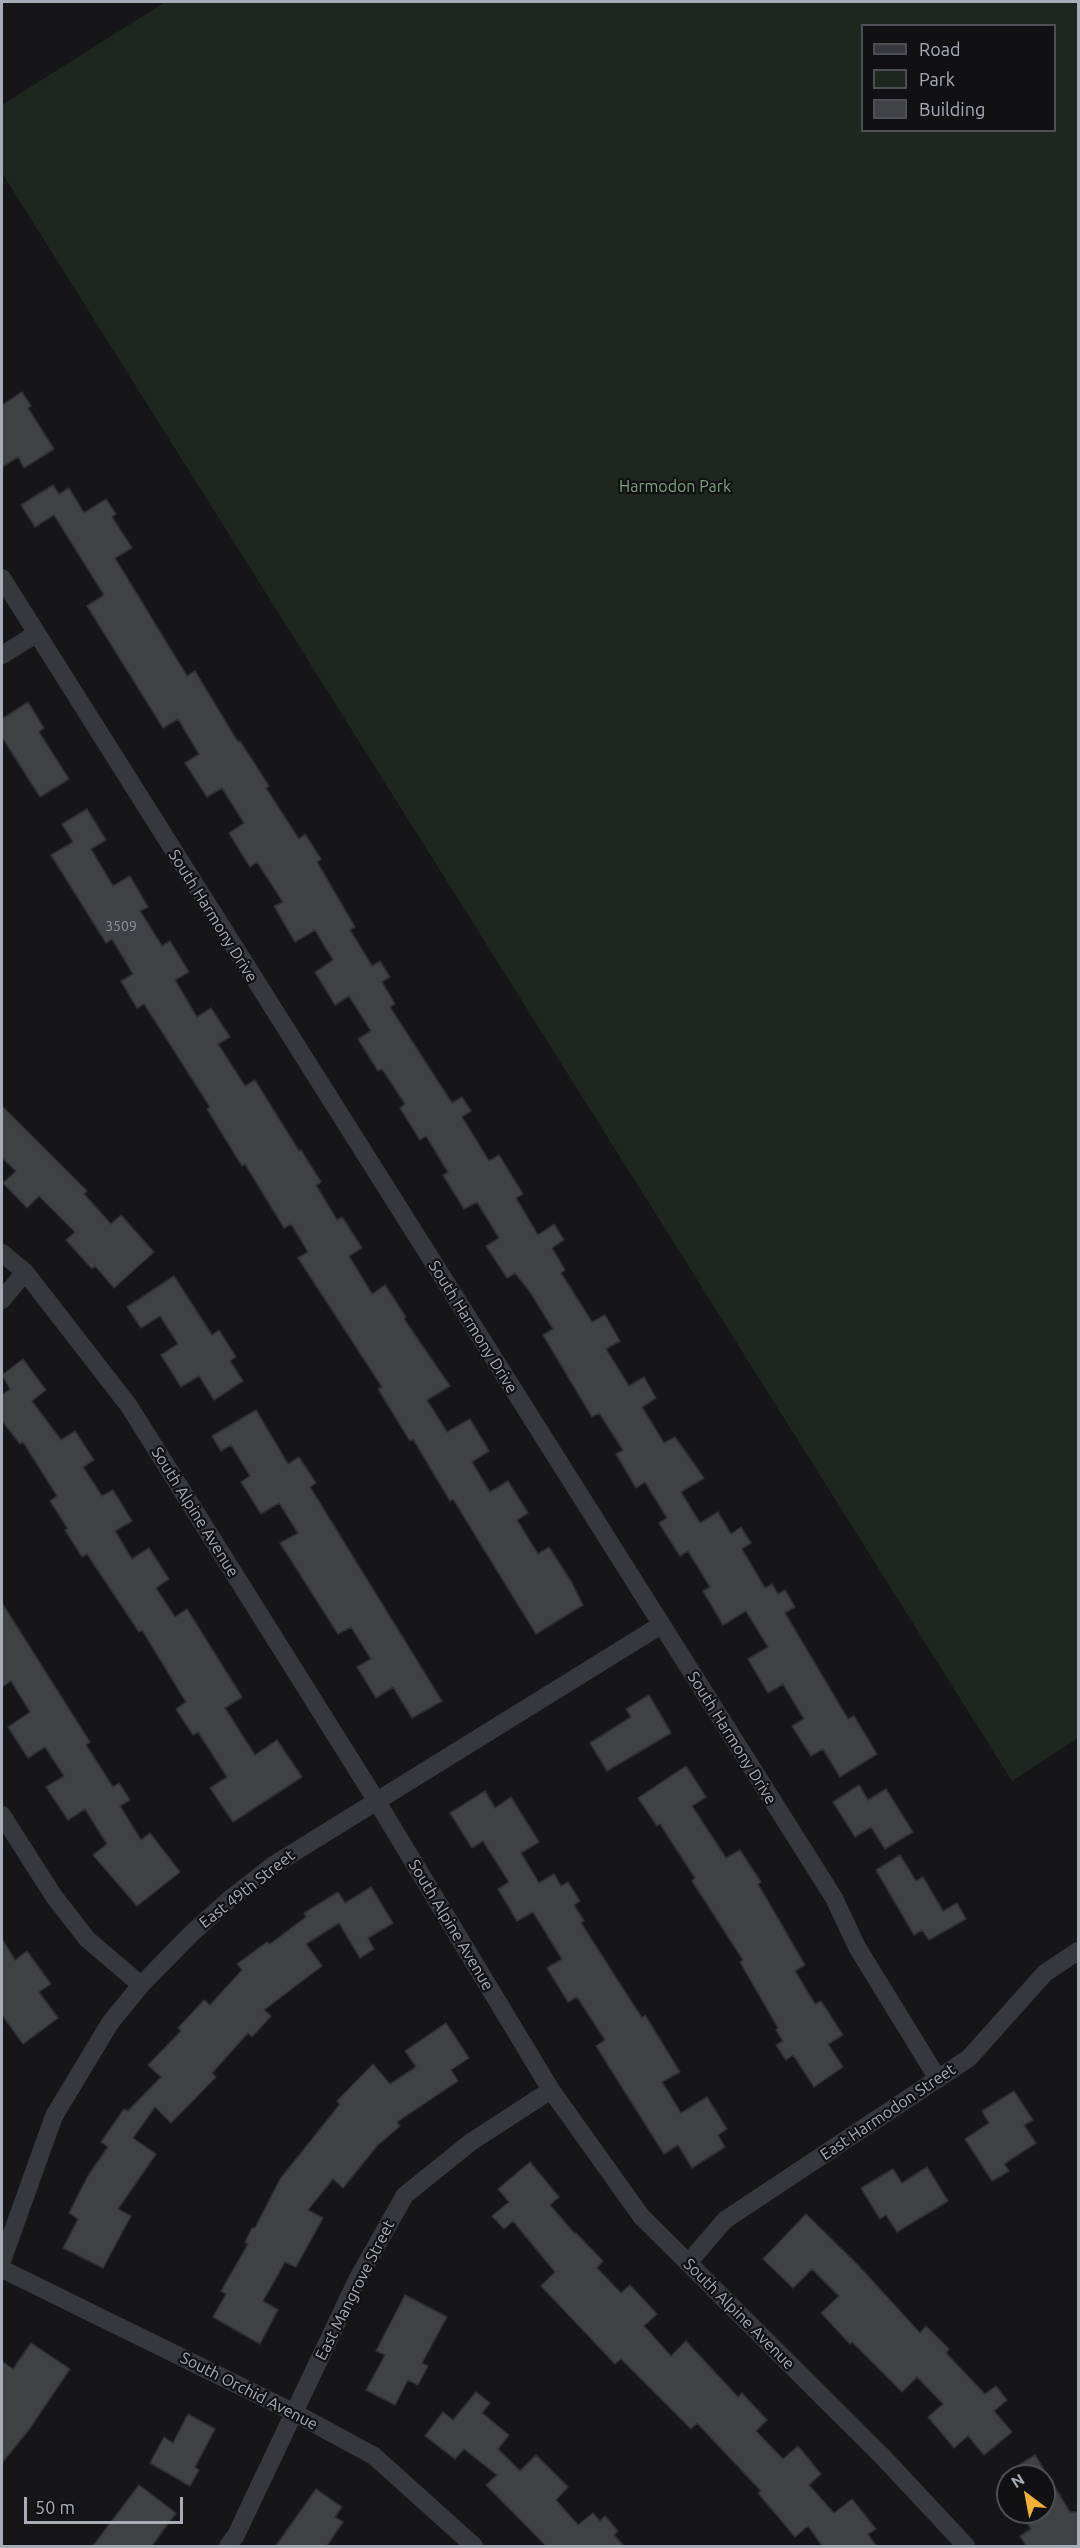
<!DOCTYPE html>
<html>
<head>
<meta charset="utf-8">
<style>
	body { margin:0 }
	#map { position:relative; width:1080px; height:2548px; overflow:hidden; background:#161618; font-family:Ubuntu,sans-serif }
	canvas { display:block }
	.frame { position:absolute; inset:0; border:3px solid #a8adb8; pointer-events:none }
	.legend { position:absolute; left:861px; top:24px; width:195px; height:108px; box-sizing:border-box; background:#111113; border:2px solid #4d4f55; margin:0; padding:8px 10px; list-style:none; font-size:18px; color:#a8adb8 }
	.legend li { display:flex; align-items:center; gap:12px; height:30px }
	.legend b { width:30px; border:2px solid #4d4f55 }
	.north { position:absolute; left:996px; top:2464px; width:60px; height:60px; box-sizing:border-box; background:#111113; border:2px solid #4d4f55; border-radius:50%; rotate:328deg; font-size:16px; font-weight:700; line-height:24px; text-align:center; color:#a8adb8 }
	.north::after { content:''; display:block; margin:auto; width:21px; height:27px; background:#f2b134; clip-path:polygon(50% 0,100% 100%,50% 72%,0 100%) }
	.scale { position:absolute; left:24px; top:2497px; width:159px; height:27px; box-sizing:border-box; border:3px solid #a8adb8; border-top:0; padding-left:8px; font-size:18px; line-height:21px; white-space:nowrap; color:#a8adb8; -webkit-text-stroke:4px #111113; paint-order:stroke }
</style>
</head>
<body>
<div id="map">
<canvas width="1080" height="2548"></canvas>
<div class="frame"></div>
<ul class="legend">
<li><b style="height:8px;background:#37383d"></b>Road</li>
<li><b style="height:16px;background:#1e261f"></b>Park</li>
<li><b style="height:16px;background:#404145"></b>Building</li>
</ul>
<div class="north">N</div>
<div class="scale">50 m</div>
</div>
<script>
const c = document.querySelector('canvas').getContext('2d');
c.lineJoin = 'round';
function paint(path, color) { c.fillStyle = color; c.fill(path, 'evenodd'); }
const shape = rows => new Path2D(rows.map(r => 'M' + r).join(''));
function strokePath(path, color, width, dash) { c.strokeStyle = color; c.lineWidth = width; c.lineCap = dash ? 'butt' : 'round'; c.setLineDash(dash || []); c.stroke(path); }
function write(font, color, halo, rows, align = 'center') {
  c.font = font + ' Ubuntu,sans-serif'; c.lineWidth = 4.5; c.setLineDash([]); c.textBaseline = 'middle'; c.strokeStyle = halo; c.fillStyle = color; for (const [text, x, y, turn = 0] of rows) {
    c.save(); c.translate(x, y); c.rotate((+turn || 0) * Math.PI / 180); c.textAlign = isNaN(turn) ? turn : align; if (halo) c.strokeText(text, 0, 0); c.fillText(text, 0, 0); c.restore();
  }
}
const green = shape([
	[165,2,1078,2,1078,1738,1012,1781,2,173,2,105],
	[862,26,1054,26,1054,130,862,130]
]);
const building = shape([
	[22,392,31,406,28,408,54,449,24,468,18,457,2,467,2,405,22,392],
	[53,485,59,494,69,488,84,513,106,499,116,514,112,517,132,548,115,558,187,676,195,671,238,742,240,741,269,786,266,788,299,839,305,834,321,859,317,862,355,927,350,930,372,966,380,961,390,977,382,982,395,1004,390,1007,452,1103,462,1097,471,1111,462,1117,489,1161,499,1155,523,1194,516,1198,538,1235,554,1224,564,1240,552,1248,565,1270,561,1273,592,1322,605,1315,620,1341,606,1349,629,1386,644,1377,656,1398,642,1407,664,1443,675,1437,704,1478,681,1492,700,1523,718,1512,731,1534,741,1527,751,1543,742,1549,765,1588,772,1584,778,1594,785,1590,795,1607,785,1613,848,1719,854,1716,877,1754,840,1777,823,1749,811,1756,792,1726,804,1719,783,1684,768,1693,748,1659,768,1647,746,1611,723,1625,703,1591,710,1587,688,1551,680,1556,659,1523,667,1518,645,1482,636,1488,616,1454,623,1450,599,1413,592,1417,543,1335,553,1329,530,1292,515,1273,507,1278,486,1246,499,1238,477,1202,464,1209,443,1175,448,1172,426,1136,420,1140,400,1108,405,1104,382,1069,378,1071,358,1039,371,1031,349,996,335,1005,315,972,333,960,315,930,295,942,274,906,283,902,257,862,250,867,229,833,244,823,222,788,207,797,185,763,199,754,178,719,163,728,87,606,104,595,54,515,35,527,21,505,53,485],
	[28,702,44,728,39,732,69,779,40,797,2,737,2,719,28,702],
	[87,809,106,840,91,849,113,886,130,876,148,907,140,911,162,946,170,941,189,972,175,980,197,1017,211,1008,230,1037,218,1044,245,1086,255,1080,299,1151,301,1150,321,1182,316,1185,337,1220,342,1217,362,1248,349,1256,372,1294,385,1285,406,1317,404,1319,450,1386,427,1400,447,1432,470,1419,489,1451,472,1462,490,1492,508,1481,528,1513,517,1520,538,1554,549,1547,572,1583,583,1605,536,1634,453,1499,450,1501,413,1439,410,1441,378,1389,382,1387,298,1258,308,1252,291,1224,284,1228,245,1164,242,1166,207,1109,210,1107,157,1024,144,1004,137,1008,121,981,133,974,112,939,106,943,51,855,73,842,62,824,87,809],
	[2,1106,87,1191,84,1194,111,1224,121,1215,154,1252,114,1288,95,1266,92,1269,66,1240,75,1232,39,1196,27,1208,3,1183,16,1171,2,1158,2,1106],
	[174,1276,212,1335,219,1330,236,1357,230,1361,243,1381,214,1400,199,1376,181,1387,161,1355,178,1344,160,1316,141,1328,127,1307,174,1276],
	[23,1359,46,1390,32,1401,61,1440,75,1431,94,1460,83,1467,102,1496,113,1490,132,1521,115,1531,132,1559,149,1548,169,1579,156,1588,175,1617,187,1609,242,1697,225,1708,255,1755,277,1740,302,1777,233,1822,210,1788,227,1777,198,1732,193,1735,176,1709,186,1702,142,1630,139,1632,87,1554,82,1557,65,1530,68,1529,50,1501,57,1496,23,1442,20,1444,2,1421,2,1395,10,1389,2,1375,23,1359],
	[256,1410,288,1464,299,1457,316,1483,310,1487,442,1701,412,1718,393,1687,376,1698,357,1667,371,1659,351,1627,338,1634,280,1543,298,1533,279,1503,261,1514,241,1482,250,1476,231,1445,221,1451,212,1436,256,1410],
	[2,1603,90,1742,86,1745,113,1787,119,1783,130,1800,120,1806,141,1840,150,1833,180,1872,137,1906,93,1855,107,1844,85,1809,68,1820,46,1787,64,1776,45,1747,28,1758,8,1727,30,1712,11,1681,2,1687,2,1603],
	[649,1695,671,1733,607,1771,590,1743,631,1717,626,1709,649,1695],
	[686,1766,706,1797,692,1806,726,1858,740,1850,761,1882,758,1884,805,1965,795,1971,815,2004,821,2001,843,2035,828,2044,843,2067,814,2087,793,2055,786,2060,776,2045,783,2041,776,2030,778,2028,740,1962,743,1960,692,1881,695,1878,660,1824,657,1826,638,1798,686,1766],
	[859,1785,868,1800,886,1789,913,1832,885,1849,871,1827,855,1837,833,1802,859,1785],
	[485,1791,495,1808,511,1797,539,1842,521,1853,539,1883,554,1874,561,1886,568,1882,580,1901,574,1905,584,1921,581,1923,642,2018,645,2015,680,2072,662,2082,681,2113,707,2097,727,2129,718,2135,725,2147,692,2168,678,2145,664,2154,596,2046,605,2040,577,1997,568,2002,547,1968,562,1959,533,1912,517,1921,498,1889,509,1882,483,1841,472,1848,450,1813,485,1791],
	[900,1855,916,1881,923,1877,943,1911,957,1903,966,1919,929,1940,922,1930,914,1935,876,1870,900,1855],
	[371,1887,393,1923,368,1938,374,1949,360,1958,339,1923,306,1944,322,1966,264,2010,271,2016,252,2037,248,2033,212,2073,216,2077,171,2123,155,2107,133,2138,156,2154,118,2209,131,2216,103,2268,63,2248,78,2219,69,2213,89,2174,108,2147,101,2142,124,2109,128,2111,161,2077,148,2065,181,2031,178,2028,204,2000,210,2005,242,1970,237,1964,267,1942,270,1944,306,1917,304,1913,338,1892,345,1903,371,1887],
	[2,1939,15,1960,27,1951,51,1984,39,1992,58,2018,23,2044,2,2015,2,1939],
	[446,2023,469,2058,451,2070,458,2081,397,2122,400,2126,377,2146,343,2188,333,2179,308,2210,323,2218,296,2267,285,2262,263,2301,278,2310,260,2344,213,2317,226,2294,221,2291,248,2244,245,2242,252,2228,255,2228,280,2179,340,2104,337,2101,373,2064,390,2084,416,2067,405,2051,446,2023],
	[1014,2091,1033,2120,1024,2125,1036,2143,1004,2164,1009,2171,992,2181,965,2139,989,2123,982,2111,1014,2091],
	[530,2162,559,2197,550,2205,575,2234,576,2233,603,2261,597,2268,621,2293,630,2285,657,2314,644,2326,671,2356,686,2341,738,2397,742,2393,767,2420,756,2431,783,2459,798,2446,821,2474,809,2485,834,2513,852,2499,876,2529,868,2534,877,2547,823,2547,808,2526,795,2537,758,2493,761,2491,697,2423,691,2429,621,2359,615,2364,541,2286,555,2272,513,2221,504,2229,492,2216,509,2202,498,2189,530,2162],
	[927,2167,948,2201,897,2232,886,2215,880,2219,861,2188,893,2169,902,2183,927,2167],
	[806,2214,858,2265,920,2333,926,2326,949,2349,946,2353,985,2394,996,2386,1007,2400,994,2411,1012,2432,984,2455,968,2436,954,2448,928,2417,943,2404,917,2377,902,2392,852,2342,850,2344,821,2313,839,2296,812,2269,793,2288,763,2259,806,2214],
	[405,2295,447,2317,422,2363,428,2366,418,2385,408,2380,395,2405,366,2390,385,2355,376,2351,405,2295],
	[31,2343,70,2369,28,2431,2,2463,2,2361,13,2369,31,2343],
	[476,2392,490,2403,482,2413,509,2435,498,2449,520,2471,536,2455,568,2487,556,2500,578,2525,593,2513,600,2521,605,2516,618,2531,614,2535,625,2547,547,2547,486,2485,497,2475,464,2449,455,2459,425,2436,443,2412,453,2420,476,2392],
	[188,2414,215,2429,195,2467,199,2470,190,2486,150,2463,164,2437,173,2443,188,2414],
	[1035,2455,1070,2512,1078,2512,1078,2547,1027,2547,1020,2536,1031,2529,1020,2512,1044,2512,1044,2476,1002,2476,1035,2455],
	[139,2485,176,2513,151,2547,92,2547,139,2485],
	[316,2489,342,2507,335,2517,343,2522,326,2547,275,2547,316,2489]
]);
const street = shape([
	[2,578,834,1898,857,1947,938,2079],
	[2,655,36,634],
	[2,1253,25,1272,129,1406,376,1800,551,2090,641,2216,883,2457,966,2546],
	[2,1300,25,1272],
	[2,1815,53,1895,87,1939,141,1985],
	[2,2261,54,2116,110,2023,141,1985,192,1933,231,1898,272,1866,661,1625],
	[688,2263,725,2220,969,2058,1045,1973,1078,1951],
	[2,2269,293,2412,374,2456,474,2546],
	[228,2546,236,2535,357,2280,405,2195,471,2142,551,2090]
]);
const numberNames = [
	["3509",121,926]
];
const parkNames = [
	["Harmodon Park",675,487]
];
const streetNames = [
	["South Harmony Drive",213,916,58],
	["South Harmony Drive",473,1327,58],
	["South Alpine Avenue",195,1512,58],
	["South Harmony Drive",732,1738,58],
	["East 49th Street",247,1889,-38],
	["South Alpine Avenue",451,1925,59],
	["East Harmodon Street",888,2112,-34],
	["East Mangrove Street",355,2290,-63],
	["South Alpine Avenue",739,2314,45],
	["South Orchid Avenue",249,2391,27]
];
paint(green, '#1e261f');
paint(building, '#404145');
strokePath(building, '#303034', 1.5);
strokePath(street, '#37383d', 18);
write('14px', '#8e929b', null, numberNames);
write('16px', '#7fa381', '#111113', parkNames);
write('16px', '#a8adb8', '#111113', streetNames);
</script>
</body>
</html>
